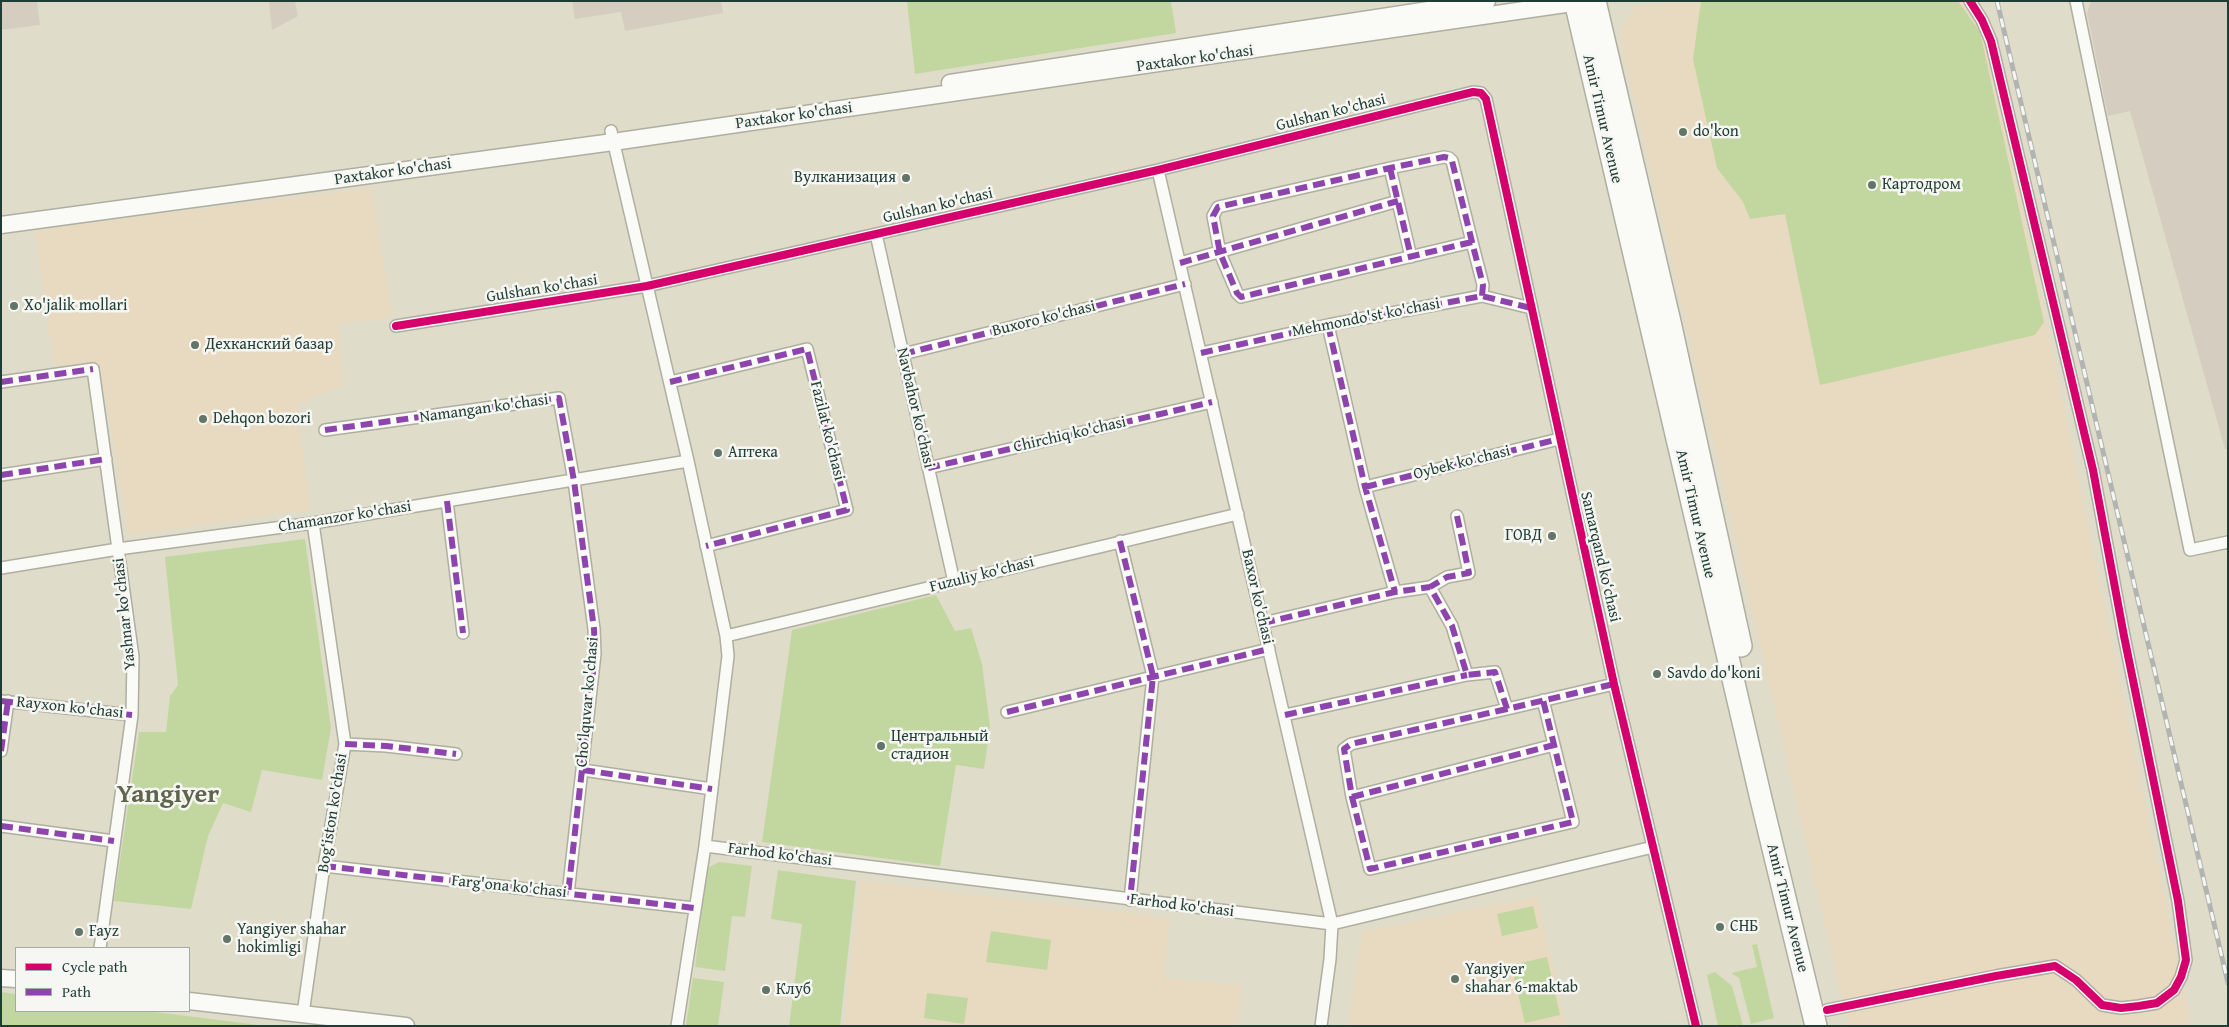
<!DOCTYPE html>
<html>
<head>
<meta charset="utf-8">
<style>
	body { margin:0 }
	#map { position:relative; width:2229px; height:1027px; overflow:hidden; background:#dfdcc9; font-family:"Gentium Book Plus",serif }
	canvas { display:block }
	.frame { position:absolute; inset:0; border:2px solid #1f3d34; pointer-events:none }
	.legend { position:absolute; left:15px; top:947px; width:175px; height:65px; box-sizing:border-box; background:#f6f6f2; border:1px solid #a0aca6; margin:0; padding:6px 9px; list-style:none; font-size:15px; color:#1f3d34 }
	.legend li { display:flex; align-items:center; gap:10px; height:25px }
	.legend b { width:25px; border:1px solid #a0aca6 }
</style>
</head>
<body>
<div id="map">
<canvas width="2229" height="1027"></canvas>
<div class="frame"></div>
<ul class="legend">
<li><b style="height:6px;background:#d6006c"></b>Cycle path</li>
<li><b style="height:6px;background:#8e44ad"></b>Path</li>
</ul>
</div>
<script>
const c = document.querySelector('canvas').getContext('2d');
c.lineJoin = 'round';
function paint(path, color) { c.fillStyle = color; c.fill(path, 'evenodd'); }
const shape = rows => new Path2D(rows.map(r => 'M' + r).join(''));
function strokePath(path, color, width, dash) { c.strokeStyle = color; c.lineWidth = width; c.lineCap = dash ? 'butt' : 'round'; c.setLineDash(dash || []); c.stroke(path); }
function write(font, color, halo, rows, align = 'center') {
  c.font = font + ' "Gentium Book Plus",serif'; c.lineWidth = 5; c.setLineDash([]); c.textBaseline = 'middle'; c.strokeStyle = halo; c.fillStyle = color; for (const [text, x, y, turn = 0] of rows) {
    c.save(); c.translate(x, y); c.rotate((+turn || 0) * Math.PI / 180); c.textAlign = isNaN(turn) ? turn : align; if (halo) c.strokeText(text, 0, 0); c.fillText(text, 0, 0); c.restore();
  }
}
const built = shape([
	[1674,1,1980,1,2191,1026,1848,1026,1619,34,1634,7],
	[372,188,392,317,338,324,343,385,297,405,310,509,129,536,102,374,54,365,35,230],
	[860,880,1170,918,1164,978,1242,985,1237,1026,844,1026],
	[1537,896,1566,1026,1348,1026,1362,932]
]);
const industrial = shape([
	[1,1,37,1,40,25,1,30],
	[269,1,295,1,298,16,272,30],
	[572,1,721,1,723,13,625,31,621,12,575,19],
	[2091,1,2228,1,2228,449,2225,449,2130,111,2108,116,2087,13]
]);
const green = shape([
	[907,1,1171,1,1176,33,915,74],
	[1701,1,1958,1,1980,32,2044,322,2035,335,1820,385,1785,214,1750,219,1743,202,1717,168,1693,59],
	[305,539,331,728,322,780,262,770,251,812,223,803,208,836,191,909,114,901,139,732,166,732,170,696,178,685,165,557],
	[936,595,955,631,971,628,982,664,990,727,984,769,956,765,940,866,762,842,792,630],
	[719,862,752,866,745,917,732,916,725,971,695,967,707,868],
	[778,870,856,881,840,1026,789,1026,802,924,771,919],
	[1533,906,1538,928,1502,936,1497,914],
	[991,931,1051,940,1047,970,986,962],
	[1757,944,1774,1018,1751,1024,1739,978,1731,973,1757,967,1752,945],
	[1547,957,1560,1015,1525,1023,1511,965],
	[1715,972,1732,986,1743,1026,1718,1026,1707,975],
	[693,978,724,982,718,1026,686,1026],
	[1,992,16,994,16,1011,147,1011,266,1026,1,1026],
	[927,993,968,998,964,1024,924,1018]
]);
const street = shape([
	[2076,1,2190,550,2228,542],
	[611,131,688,461,726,636,728,656,705,846,677,1026],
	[1390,168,1411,257],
	[1158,170,1332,924,1330,959,1321,1026],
	[876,234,954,582],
	[1472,242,1241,297,1237,293,1220,253,1213,216,1218,207,1390,168,1444,157,1449,158,1452,161,1472,242,1483,285,1482,296],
	[1180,263,1398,201],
	[1328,325,1365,487,1395,592],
	[396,326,647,286,1158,170,1473,92,1481,93,1486,99,1614,684,1696,1026],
	[1201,353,1328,325,1482,296,1531,308],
	[903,354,1185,284],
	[1,382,93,369,133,657,132,715,100,948],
	[670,382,807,349,847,510,706,546],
	[325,430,559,398,574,481,594,629,595,654,568,894],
	[928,468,1212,402],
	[1,475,106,459],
	[1365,487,1559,439],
	[447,501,463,633],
	[1457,516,1469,573,1447,577,1430,587,1452,626,1467,675,1495,672,1507,709,1614,684],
	[1120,541,1153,676,1130,900],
	[1,568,118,549,313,523,688,461],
	[1263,623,1395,592,1430,587],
	[726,636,1238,514],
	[1,701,132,715],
	[1507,709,1351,744,1344,749,1352,797,1370,869,1573,822,1543,700],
	[1007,712,1269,649],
	[1285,715,1467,675],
	[345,744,386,746,456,754],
	[1,751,8,701],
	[583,770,712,789],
	[1352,797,1554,745],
	[1,826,114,841],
	[705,846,1332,924,1653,847],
	[324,866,694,908],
	[1827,1010,1996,976,2055,966,2076,980,2102,1005,2121,1008,2139,1006,2157,1003,2174,990,2181,977,2186,960,2178,901,2124,636,2093,470,1991,41,1982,20,1970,1],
	[303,1014,324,866,345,744,313,523]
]);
const secondary = shape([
	[950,83,1487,1],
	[1,225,613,142,1586,1],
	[1,978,16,979],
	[189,1001,406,1026]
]);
const highway = shape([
	[1575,1,1761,799,1816,1026],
	[1595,1,1670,322,1741,646]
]);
const rail = shape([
	[1997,1,2228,983]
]);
const quiet = shape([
	[1390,168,1411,257],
	[1472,242,1241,297,1237,293,1220,253,1213,216,1218,207,1390,168,1444,157,1449,158,1452,161,1472,242,1483,285,1482,296],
	[1180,263,1398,201],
	[1328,325,1365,487,1395,592],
	[1201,353,1328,325,1482,296,1531,308],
	[903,354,1185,284],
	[1,382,93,369],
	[670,382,807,349,847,510,706,546],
	[325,430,559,398,574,481,594,629,595,654,568,894],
	[928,468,1212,402],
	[1,475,106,459],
	[1365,487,1559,439],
	[447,501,463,633],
	[1457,516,1469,573,1447,577,1430,587,1452,626,1467,675,1495,672,1507,709,1614,684],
	[1120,541,1153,676,1130,900],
	[1263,623,1395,592,1430,587],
	[1,701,132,715],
	[1507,709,1351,744,1344,749,1352,797,1370,869,1573,822,1543,700],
	[1007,712,1269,649],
	[1285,715,1467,675],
	[345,744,386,746,456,754],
	[1,751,8,701],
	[583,770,712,789],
	[1352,797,1554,745],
	[1,826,114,841],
	[324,866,694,908]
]);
const cycleway = shape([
	[396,326,647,286,1158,170,1473,92,1481,93,1486,99,1614,684,1696,1026],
	[1827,1010,1996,976,2055,966,2076,980,2102,1005,2121,1008,2139,1006,2157,1003,2174,990,2181,977,2186,960,2178,901,2124,636,2093,470,1991,41,1982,20,1970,1]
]);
const markers = [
	[1683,132,5,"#627568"],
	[906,178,5,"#627568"],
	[1872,185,5,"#627568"],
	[14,306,5,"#627568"],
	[195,345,5,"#627568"],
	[203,419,5,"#627568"],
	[718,453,5,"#627568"],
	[1552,536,5,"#627568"],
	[1657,674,5,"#627568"],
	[881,746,5,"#627568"],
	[1720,927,5,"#627568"],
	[79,932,5,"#627568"],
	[227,939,5,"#627568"],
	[1455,979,5,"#627568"],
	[766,990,5,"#627568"]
];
const streetNames = [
	["Paxtakor ko'chasi",1195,59,-8],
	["Gulshan ko'chasi",1331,113,-14],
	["Paxtakor ko'chasi",794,116,-8],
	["Amir Timur Avenue",1602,119,77],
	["Paxtakor ko'chasi",393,172,-8],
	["Gulshan ko'chasi",938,206,-13],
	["Gulshan ko'chasi",542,289,-9],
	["Mehmondo'st ko'chasi",1366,318,-11],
	["Buxoro ko'chasi",1044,319,-14],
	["Navbahor ko'chasi",915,408,77],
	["Namangan ko'chasi",484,409,-8],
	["Fazilat ko'chasi",827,431,76],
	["Chirchiq ko'chasi",1070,435,-13],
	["Oybek ko'chasi",1462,463,-14],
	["Amir Timur Avenue",1695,514,77],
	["Chamanzor ko'chasi",345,517,-9],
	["Samarqand ko‘chasi",1600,557,77],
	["Fuzuliy ko'chasi",982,575,-14],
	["Baxor ko'chasi",1257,597,77],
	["Yashnar ko'chasi",125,614,-96],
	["Cho‘lquvar ko'chasi",588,702,-85],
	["Rayxon ko'chasi",70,708,6],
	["Bog‘iston ko'chasi",333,813,-81],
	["Farhod ko'chasi",780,855,7],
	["Farg'ona ko'chasi",509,887,6],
	["Farhod ko'chasi",1182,906,7],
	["Amir Timur Avenue",1787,908,76]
];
const poiNames = [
	["do'kon",1693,132],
	["Вулканизация",896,178,"right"],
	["Картодром",1882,185],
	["Xo'jalik mollari",24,306],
	["Дехканский базар",205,345],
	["Dehqon bozori",213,419],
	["Аптека",728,453],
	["ГОВД",1542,536,"right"],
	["Savdo do'koni",1667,674],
	["Центральный",891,737],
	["стадион",891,755],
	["СНБ",1730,927],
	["Yangiyer shahar",237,930],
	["hokimligi",237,948],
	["Fayz",89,932],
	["Yangiyer",1465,970],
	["shahar 6-maktab",1465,988],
	["Клуб",776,990]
];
const townNames = [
	["Yangiyer",168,795]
];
paint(built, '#e8d9c1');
paint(industrial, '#d5cec0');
paint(green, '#c2d7a0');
strokePath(street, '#aeaea1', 14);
strokePath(secondary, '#aeaea1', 19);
strokePath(highway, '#aeaea1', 24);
strokePath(street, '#fafaf7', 11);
strokePath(secondary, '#fafaf7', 16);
strokePath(highway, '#fafaf7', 21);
strokePath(rail, '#b1b4b0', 5);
strokePath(rail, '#f6f6f2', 3, [9]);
strokePath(quiet, '#8e44ad', 6, [12, 6]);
strokePath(cycleway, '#d6006c', 8);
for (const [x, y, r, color] of markers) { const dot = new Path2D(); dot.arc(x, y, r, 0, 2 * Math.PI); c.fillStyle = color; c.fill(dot); strokePath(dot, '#f6f6f2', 2); }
write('16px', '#1f3d34', '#f6f6f2', streetNames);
write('16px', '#1f3d34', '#f6f6f2', poiNames, 'left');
write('bold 26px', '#5f644c', '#f6f6f2', townNames);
</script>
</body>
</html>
